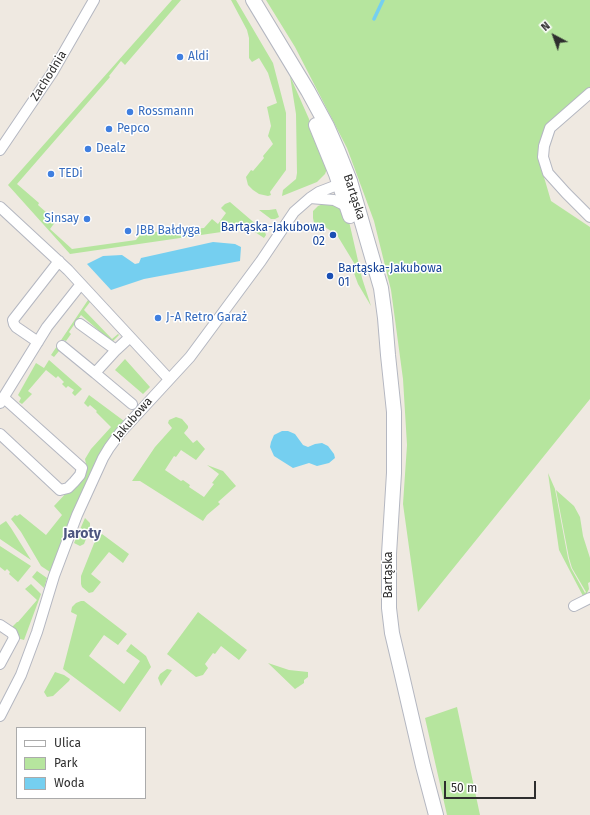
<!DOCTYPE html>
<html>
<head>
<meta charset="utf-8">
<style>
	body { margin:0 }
	#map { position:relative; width:590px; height:815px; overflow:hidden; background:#efe9e1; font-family:"Fira Sans",sans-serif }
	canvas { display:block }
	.legend { position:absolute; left:16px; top:727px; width:130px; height:72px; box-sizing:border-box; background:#fff; border:1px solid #ababab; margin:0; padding:5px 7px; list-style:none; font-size:12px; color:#2e2e2e }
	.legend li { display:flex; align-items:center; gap:8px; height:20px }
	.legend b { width:20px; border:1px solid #ababab }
	.north { position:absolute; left:534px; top:16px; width:40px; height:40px; -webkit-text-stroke:3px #fff; paint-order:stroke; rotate:319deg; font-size:11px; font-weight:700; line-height:16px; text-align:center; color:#2e2e2e }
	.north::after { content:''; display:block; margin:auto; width:14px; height:18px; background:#2e2e2e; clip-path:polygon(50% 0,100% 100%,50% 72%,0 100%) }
	.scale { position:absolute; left:444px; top:781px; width:92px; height:18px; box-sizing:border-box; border:2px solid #2e2e2e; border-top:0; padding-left:5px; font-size:12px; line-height:14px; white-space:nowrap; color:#2e2e2e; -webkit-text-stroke:3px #fff; paint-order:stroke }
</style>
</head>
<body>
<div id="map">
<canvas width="590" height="815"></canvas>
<ul class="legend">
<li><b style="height:5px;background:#fff"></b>Ulica</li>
<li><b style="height:11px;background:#b6e59e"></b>Park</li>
<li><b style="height:11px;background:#75cff0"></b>Woda</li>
</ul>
<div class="north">N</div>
<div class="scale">50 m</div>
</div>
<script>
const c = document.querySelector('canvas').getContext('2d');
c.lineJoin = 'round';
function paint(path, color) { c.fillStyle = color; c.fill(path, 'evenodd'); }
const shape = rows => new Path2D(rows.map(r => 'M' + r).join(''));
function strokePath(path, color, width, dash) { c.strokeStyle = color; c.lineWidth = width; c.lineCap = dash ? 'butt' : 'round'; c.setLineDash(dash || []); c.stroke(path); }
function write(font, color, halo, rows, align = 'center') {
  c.font = font + ' "Fira Sans",sans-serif'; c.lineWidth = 3; c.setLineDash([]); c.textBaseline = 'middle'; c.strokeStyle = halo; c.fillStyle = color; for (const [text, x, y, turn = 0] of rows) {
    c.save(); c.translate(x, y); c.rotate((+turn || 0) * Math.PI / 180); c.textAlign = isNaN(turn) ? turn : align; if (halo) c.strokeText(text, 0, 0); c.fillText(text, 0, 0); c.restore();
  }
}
const green = shape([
	[172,0,181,0,125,65,121,61,109,76,110,77,17,184,39,203,38,205,56,221,50,229,72,249,136,240,141,233,204,228,212,219,218,224,226,213,221,208,225,204,230,202,265,232,266,235,264,238,249,228,70,254,8,185],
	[231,0,236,0,273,63,286,113,286,170,270,192,271,195,268,196,259,194,253,190,248,185,246,177,251,170,253,171,264,158,263,156,273,144,268,136,271,126,267,107,277,103,268,73,259,58,252,62,249,58,249,38,247,30],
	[266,0,590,0,590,91,550,128,539,151,539,160,551,201,590,227,590,399,418,612,403,504,407,445,403,379,391,290,374,221,347,148,295,47],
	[290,76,309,119,327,169,325,174,317,182,282,196,283,190,296,179,297,173,296,114],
	[337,203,348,217,362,278,371,306,358,284,351,265,354,263,337,235,322,225,319,228,314,223,313,218,313,211,318,206,323,204],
	[276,209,279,217,275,219,271,219,259,210,269,210],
	[88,300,90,302,84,310,112,339,118,334,119,335,112,342,81,315,69,332,71,334,66,341,64,340,58,348,59,351,54,357,51,355],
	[125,359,150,387,143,394,115,370],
	[49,360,82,389,75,396,72,393,74,390,68,386,66,388,62,384,64,382,58,376,56,378,46,370,28,391,32,394,22,404,19,402,21,398,18,395,36,363,44,368],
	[162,380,117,431,50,572,41,566,21,532,11,519,15,515,17,516,20,514,46,535,62,515,54,506,85,473,87,469,85,459,91,449,111,427,96,412,97,411,90,405,88,407,84,403,89,395,124,421],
	[176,417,182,419,188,426,188,428,184,433,193,443,197,440,205,449,196,460,181,450,176,457,174,456,165,470,181,481,183,480,190,485,189,487,204,497,214,484,212,483,219,474,207,465,223,471,236,486,218,502,220,504,207,515,203,521,140,481,132,481,155,447,172,428,168,423,169,420],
	[548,473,555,489,568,558,571,568,585,593,586,592,572,568,569,558,556,490,574,506,580,517,583,536,590,558,590,582,588,583,589,589,587,593,583,596,559,550],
	[85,518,90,523,90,529,84,544,80,546,74,543],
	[6,521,11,528,31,560,0,539,0,525],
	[102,534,129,554,123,563,109,552,91,574,101,582,93,592,89,593,82,587,81,584,81,576,95,541,98,537],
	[0,546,31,566,18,582,9,574,10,572,7,569,5,571,0,567],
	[37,571,47,578,44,588,32,577],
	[31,584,41,594,24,640,17,638,11,628,17,622,18,622,37,600,25,589],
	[81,601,84,601,127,634,118,645,104,635,89,656,124,684,140,661,126,651,131,644,146,656,151,667,120,712,63,669,77,615,71,612,72,607,76,603],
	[198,612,247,650,239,660,221,646,215,654,213,653,205,664,208,668,203,675,196,677,167,654],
	[268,663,289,670,308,672,308,677,304,680,304,683,295,689],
	[167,669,172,670,161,686,158,678,160,674],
	[55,672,64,675,70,679,69,681,53,696,47,697,44,692],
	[457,707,480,815,447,815,425,718]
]);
const water = shape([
	[213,242,235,244,241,247,240,261,144,279,111,290,87,264,103,256,122,255,135,264,139,263,141,258],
	[282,431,288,431,295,434,303,445,308,447,315,444,322,443,328,446,334,454,335,458,329,463,317,466,309,463,293,468,274,456,270,447,271,442,274,435]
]);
const stream = shape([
	[374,19,383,0]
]);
const street = shape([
	[590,93,550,128,544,146,543,157,548,173,566,193,590,217],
	[0,150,52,73,94,0],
	[310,198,334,200,348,207],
	[0,207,68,270,169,379],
	[80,324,116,350],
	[38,342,16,327,14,324,13,320,59,261],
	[62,346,95,373,116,350,130,337],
	[95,373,132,404],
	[0,403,47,327,81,284],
	[0,434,60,490,68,488,74,482,80,475,82,468,4,398],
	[574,606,590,598],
	[0,625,12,633,14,638,0,664],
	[0,716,21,675,37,632,54,576,77,515,103,458,109,448,120,433,190,357,261,261,294,212,310,198,319,192,345,182]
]);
const secondary = shape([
	[253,0,308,91,327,126,338,151,350,181,381,288,385,318,388,355,394,412,394,473,389,554,389,608,392,633,401,671,423,766,436,815],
	[316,125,336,174,350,216]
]);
const markers = [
	[180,57,4,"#3f7fe0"],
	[130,112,4,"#3f7fe0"],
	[109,129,4,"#3f7fe0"],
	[88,149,4,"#3f7fe0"],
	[51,174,4,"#3f7fe0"],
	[87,219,4,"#3f7fe0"],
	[128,231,4,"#3f7fe0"],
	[333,235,4,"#1a4fb4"],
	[330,276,4,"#1a4fb4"],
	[158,318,4,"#3f7fe0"]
];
const shopNames = [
	["Aldi",188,57],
	["Rossmann",138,112],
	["Pepco",117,129],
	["Dealz",96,149],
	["TEDi",59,174],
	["Sinsay",79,219,"right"],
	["JBB Bałdyga",136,231],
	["J-A Retro Garaż",166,318]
];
const streetNames = [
	["Zachodnia",49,76,-58],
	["Bartąska",354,197,72],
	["Jakubowa",133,419,-49],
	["Bartąska",389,575,-90]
];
const transitNames = [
	["Bartąska-Jakubowa",325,228],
	["02",325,242],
	["Bartąska-Jakubowa",338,269,"left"],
	["01",338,283,"left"]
];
const quarterNames = [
	["Jaroty",82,534]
];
paint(green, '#b6e59e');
paint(water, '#75cff0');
strokePath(stream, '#75cff0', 3.5);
strokePath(street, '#b4b7c1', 12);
strokePath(secondary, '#b4b7c1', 16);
strokePath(street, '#fff', 10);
strokePath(secondary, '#fff', 14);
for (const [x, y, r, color] of markers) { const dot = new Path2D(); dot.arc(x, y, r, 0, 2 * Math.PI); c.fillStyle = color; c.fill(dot); strokePath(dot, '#fff', 1.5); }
write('12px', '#366cbe', '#fff', shopNames, 'left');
write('12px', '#2e2e2e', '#fff', streetNames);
write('12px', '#164399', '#fff', transitNames, 'right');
write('bold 14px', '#4d5680', '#fff', quarterNames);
</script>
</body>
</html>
